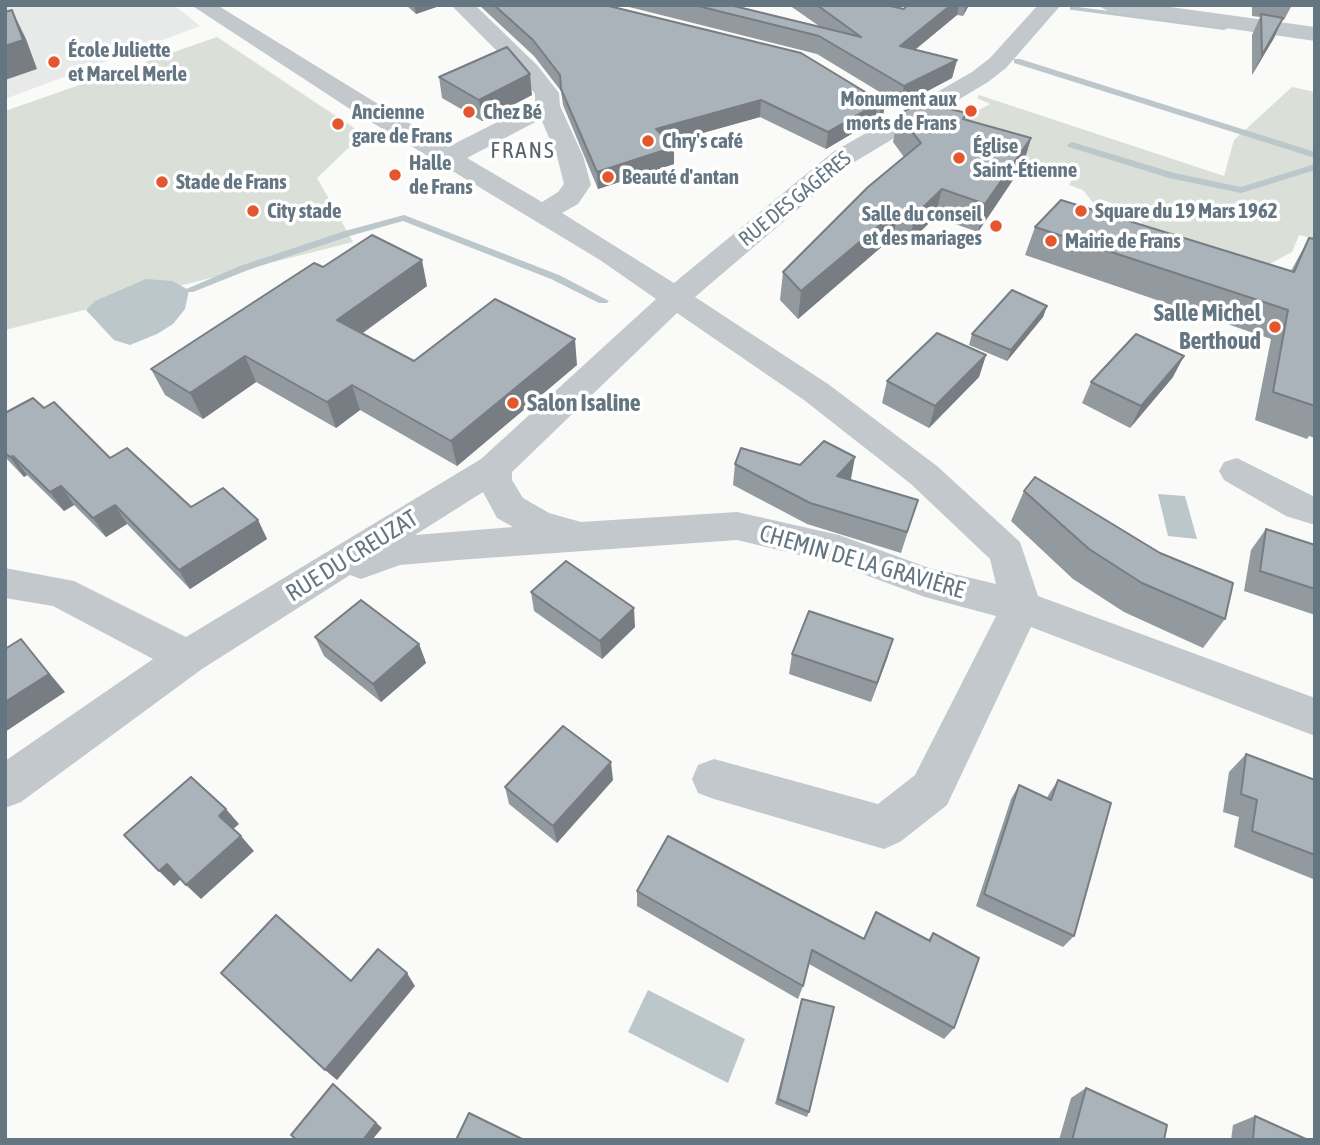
<!DOCTYPE html>
<html>
<head>
<meta charset="utf-8">
<style>
	body { margin:0 }
	#map { position:relative; width:1320px; height:1145px; overflow:hidden; background:#fafaf8; font-family:"Asap Condensed",sans-serif }
	canvas { display:block }
	.frame { position:absolute; inset:0; border:7px solid #657683; pointer-events:none }
</style>
</head>
<body>
<div id="map">
<canvas width="1320" height="1145"></canvas>
<div class="frame"></div>
</div>
<script>
const c = document.querySelector('canvas').getContext('2d');
c.lineJoin = 'round';
function paint(path, color) { c.fillStyle = color; c.fill(path, 'evenodd'); }
const shape = rows => new Path2D(rows.map(r => 'M' + r).join(''));
function strokePath(path, color, width, dash) { c.strokeStyle = color; c.lineWidth = width; c.lineCap = dash ? 'butt' : 'round'; c.setLineDash(dash || []); c.stroke(path); }
function write(font, color, halo, rows, align = 'center') {
  c.font = font + ' "Asap Condensed",sans-serif'; c.lineWidth = 7; c.setLineDash([]); c.textBaseline = 'middle'; c.strokeStyle = halo; c.fillStyle = color; for (const [text, x, y, turn = 0] of rows) {
    c.save(); c.translate(x, y); c.rotate((+turn || 0) * Math.PI / 180); c.textAlign = isNaN(turn) ? turn : align; if (halo) c.strokeText(text, 0, 0); c.fillText(text, 0, 0); c.restore();
  }
}
const built = shape([
	[5,5,174,5,200,26,5,99]
]);
const green = shape([
	[217,37,363,134,317,178,353,242,5,330,5,111],
	[1292,87,1315,92,1315,239,1299,235,1292,252,1264,267,1140,231,1142,221,1128,216,1129,210,1106,201,1101,206,1095,205,1083,190,1069,185,1074,176,1068,172,1032,162,1023,165,905,135,951,108,969,115,990,104,977,98,979,95,1224,176,1234,140]
]);
const water = shape([
	[146,279,172,281,189,290,185,309,173,324,157,334,130,345,114,340,86,310,95,301],
	[1158,494,1185,496,1197,539,1168,536],
	[648,990,745,1039,728,1083,628,1032]
]);
const stream = shape([
	[1070,6,1224,26,1228,28,1224,30,1073,10,1070,10,1070,6],
	[1014,59,1020,59,1315,152,1315,158,1014,63,1014,59],
	[1072,142,1174,173,1241,187,1315,164,1315,170,1241,193,1169,178,1069,147,1067,145,1072,142],
	[404,215,559,275,609,301,607,303,599,303,551,279,403,221,353,235,248,270,193,292,185,292,184,290,240,266,345,231,404,215]
]);
const minor = shape([
	[191,5,217,5,448,147,535,103,535,94,521,75,451,5,475,5,537,65,559,93,560,106,583,156,591,185,578,204,562,213,674,283,833,152,972,72,990,58,1038,5,1061,5,1006,68,988,82,851,164,695,297,828,384,937,466,1020,542,1038,596,1315,698,1315,736,1031,627,947,805,900,842,884,849,714,799,698,793,692,779,698,765,714,759,878,804,915,775,996,616,925,597,833,563,737,540,458,560,400,565,361,579,350,575,202,669,21,802,5,808,5,761,153,659,53,606,5,598,5,568,74,581,186,637,481,459,656,299,600,260,353,111,191,5],
	[541,119,557,156,564,184,558,192,542,202,467,158,541,119],
	[677,313,804,400,911,484,990,559,996,584,929,568,839,535,737,512,581,522,549,513,523,498,512,480,512,472,677,313],
	[483,492,497,518,513,527,415,535,483,492],
	[1097,5,1156,5,1315,27,1315,41,1108,11,1097,5],
	[1237,458,1315,497,1315,525,1286,516,1224,480,1219,471,1224,462,1237,458]
]);
const wall = shape([
	[406,5,442,5,416,14],
	[479,5,609,6,885,104,882,121,878,123,875,120,826,149,760,117,670,142,674,164,598,189,563,105,561,91,534,56],
	[629,5,730,5,819,26,789,5,886,5,904,9,907,5,969,5,963,16,957,15,915,50,957,60,952,78,901,105,817,54,629,7],
	[1252,5,1292,5,1284,20,1282,20,1274,38,1252,75,1252,35,1260,17,1252,16],
	[439,77,532,95,482,121,442,98],
	[898,115,965,120,1031,138,1023,165,978,232,935,217,909,243,893,237,798,319,780,300,783,272,904,157,893,142],
	[1035,227,1291,271,1309,238,1315,239,1315,438,1309,436,1307,439,1255,420,1271,339,1025,255],
	[323,267,427,286,362,333,414,361,577,365,457,466,360,410,336,428,256,382,203,419,165,395,151,369],
	[1047,306,1043,317,1007,361,969,345,972,334],
	[986,355,979,377,929,428,882,403,887,381],
	[1173,377,1130,428,1082,403,1091,382],
	[44,408,110,458,191,507,258,520,267,539,190,589,127,524,106,537,74,505,64,511,27,475,24,477,5,457,5,413],
	[735,464,800,465,851,479,850,480,918,500,901,553,807,524,733,485],
	[1024,491,1225,619,1203,648,1124,612,1073,579,1011,521],
	[1266,529,1315,545,1315,615,1244,591,1251,550],
	[531,592,635,627,602,659,534,611],
	[315,637,419,644,426,663,381,702,324,656],
	[893,639,871,702,789,674,792,654],
	[1246,754,1315,780,1315,877,1313,879,1234,847,1239,817,1223,812,1229,772],
	[613,780,557,843,509,804,505,787],
	[1058,780,1074,936,1063,947,976,906,1011,799,1019,785,1047,798,1049,794],
	[637,891,864,938,928,940,933,933,954,1028,944,1039,809,964,803,986,798,999,637,906],
	[802,999,809,1112,807,1117,775,1104],
	[1086,1088,1164,1140,1059,1140,1071,1098],
	[1255,1116,1308,1140,1231,1140,1233,1125]
]);
const shadedWall = shape([
	[414,5,442,5,416,14],
	[951,5,959,5,957,15,896,65,900,46],
	[966,5,969,5,963,16],
	[12,10,26,39,37,69,5,80,5,46],
	[1283,18,1274,38,1252,75,1262,55],
	[957,60,952,78,901,105,904,86],
	[530,74,532,95,482,121,479,100],
	[761,100,760,117,656,146,656,129],
	[878,103,875,120,826,149,828,132],
	[885,104,882,121,878,123,881,106],
	[1031,138,1023,165,978,232,985,204],
	[674,147,674,164,598,189,597,172],
	[942,189,935,217,909,243,915,215],
	[899,209,893,237,798,319,801,291],
	[422,260,427,286,345,346,337,320],
	[1047,306,1043,317,1007,361,1011,350],
	[575,339,577,365,457,466,451,441],
	[986,355,979,377,929,428,935,406],
	[245,356,256,382,203,419,190,393],
	[1184,356,1173,377,1130,428,1141,406],
	[352,385,360,410,336,428,327,402],
	[13,456,27,475,24,477,10,457],
	[855,457,851,479,832,497,837,476],
	[61,486,74,505,64,511,50,492],
	[115,505,127,524,106,537,93,518],
	[258,520,267,539,190,589,179,570],
	[634,608,635,627,602,659,600,641],
	[21,639,65,692,5,732,5,702],
	[893,639,887,659,871,702,877,683],
	[419,644,426,663,381,702,373,684],
	[611,762,613,780,557,843,553,826],
	[226,809,239,824,231,831,219,816],
	[241,836,254,851,201,899,186,885],
	[167,864,181,879,174,886,159,871],
	[407,973,415,986,337,1080,325,1070],
	[333,1084,382,1128,372,1140,363,1140]
]);
const building = shape([
	[494,5,609,6,801,53,885,104,881,106,878,103,828,132,761,100,656,129,674,147,597,172,561,89,560,75,533,40,494,5],
	[694,5,730,5,861,37,817,5,886,5,904,9,907,5,951,5,900,46,957,60,904,86,819,36,694,5],
	[12,10,23,40,5,46,5,12,12,10],
	[1261,14,1283,18,1262,55,1261,14],
	[507,47,530,74,479,100,439,77,507,47],
	[920,102,967,113,963,119,1031,138,985,204,942,189,915,215,899,209,801,291,783,272,868,187,921,143,898,115,920,102],
	[1061,200,1294,272,1309,238,1315,239,1315,406,1273,392,1288,310,1035,227,1061,200],
	[372,235,422,260,337,320,414,361,495,299,575,339,451,441,352,385,327,402,245,356,190,393,151,369,314,263,323,267,372,235],
	[1012,290,1047,306,1011,350,972,334,1012,290],
	[937,333,986,355,935,406,887,381,937,333],
	[1136,334,1184,356,1141,406,1091,382,1136,334],
	[33,398,44,408,54,402,110,458,127,448,191,507,223,488,258,520,179,570,115,505,93,518,61,486,50,492,13,456,10,457,5,453,5,413,33,398],
	[824,441,855,457,837,476,918,500,907,532,810,503,735,464,741,448,800,465,824,441],
	[1035,477,1160,553,1233,583,1225,619,1142,583,1089,549,1024,491,1035,477],
	[1266,529,1315,545,1315,589,1260,571,1266,529],
	[566,561,634,608,600,641,531,592,566,561],
	[361,600,419,644,373,684,315,637,361,600],
	[809,611,893,639,877,683,792,654,809,611],
	[21,639,49,674,5,702,5,649,21,639],
	[563,726,611,762,553,826,505,787,563,726],
	[1246,754,1315,780,1315,855,1252,831,1257,800,1241,794,1246,754],
	[191,777,226,809,219,816,241,836,186,885,167,864,159,871,124,835,191,777],
	[1058,780,1111,803,1074,936,984,894,1019,785,1051,800,1058,780],
	[668,836,864,939,876,912,930,941,933,933,979,958,954,1028,812,950,803,986,637,891,668,836],
	[276,915,351,981,378,949,407,973,325,1070,221,973,276,915],
	[802,999,834,1007,809,1112,778,1099,802,999],
	[333,1084,376,1123,363,1140,297,1140,291,1135,333,1084],
	[1086,1088,1167,1125,1164,1140,1072,1140,1086,1088],
	[469,1113,524,1140,456,1140,469,1113],
	[1255,1116,1308,1140,1253,1140,1255,1116]
]);
const markers = [
	[54,62,7,"#e4572e"],
	[971,111,7,"#e4572e"],
	[469,112,7,"#e4572e"],
	[338,124,7,"#e4572e"],
	[648,141,7,"#e4572e"],
	[959,158,7,"#e4572e"],
	[395,175,7,"#e4572e"],
	[608,177,7,"#e4572e"],
	[162,182,7,"#e4572e"],
	[253,211,7,"#e4572e"],
	[1081,211,7,"#e4572e"],
	[996,226,7,"#e4572e"],
	[1051,241,7,"#e4572e"],
	[1275,327,7,"#e4572e"],
	[513,403,7,"#e4572e"]
];
const farPoinames = [
	["École Juliette",68,50],
	["et Marcel Merle",68,74],
	["Monument aux",957,99,"right"],
	["morts de Frans",957,123,"right"],
	["Ancienne",352,112],
	["gare de Frans",352,136],
	["Chez Bé",483,112],
	["Chry's café",662,141],
	["Église",973,146],
	["Saint-Étienne",973,170],
	["Halle",409,163],
	["de Frans",409,187],
	["Beauté d'antan",622,177],
	["Stade de Frans",176,182],
	["City stade",267,211],
	["Square du 19 Mars 1962",1095,211],
	["Salle du conseil",982,214,"right"],
	["et des mariages",982,238,"right"],
	["Mairie de Frans",1065,241]
];
const farStreetnames = [
	["RUE DES GAGÈRES",795,199,-39]
];
const farQuarternames = [
	["FRANS",523,151]
];
const poiNames = [
	["Salle Michel",1261,313],
	["Berthoud",1261,341],
	["Salon Isaline",527,403,"left"]
];
const streetNames = [
	["RUE DU CREUZAT",352,556,-32],
	["CHEMIN DE LA GRAVIÈRE",862,562,16]
];
paint(built, '#e8e9e9');
paint(green, '#dadfd7');
paint(water, '#bbc7cb');
paint(stream, '#bbc7cb');
paint(minor, '#c3c8cc');
paint(wall, '#929a9f');
paint(shadedWall, '#777d82');
paint(building, '#aab3b9');
strokePath(building, '#777d82', 2);
for (const [x, y, r, color] of markers) { const dot = new Path2D(); dot.arc(x, y, r, 0, 2 * Math.PI); c.fillStyle = color; c.fill(dot); strokePath(dot, '#fff', 2.5); }
write('bold 21px', '#657683', '#fff', farPoinames, 'left');
write('21px', '#657683', '#fff', farStreetnames);
c.letterSpacing = '2px';
write('23px', '#57646e', '#fff', farQuarternames);
c.letterSpacing = '0px';
write('bold 24px', '#657683', '#fff', poiNames, 'right');
write('24px', '#657683', '#fff', streetNames);
</script>
</body>
</html>
